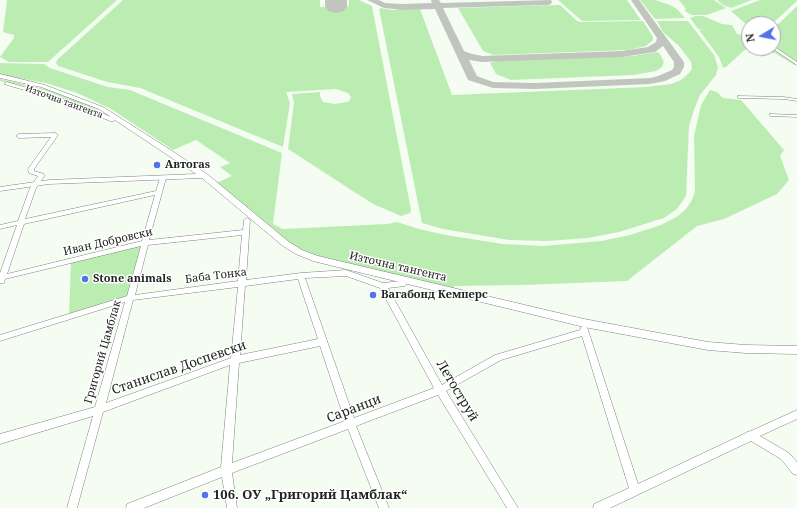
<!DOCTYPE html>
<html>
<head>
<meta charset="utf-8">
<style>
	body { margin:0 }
	#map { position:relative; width:797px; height:508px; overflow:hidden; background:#f5fdf3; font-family:"Noto Serif",serif }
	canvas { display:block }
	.north { position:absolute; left:741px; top:16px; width:40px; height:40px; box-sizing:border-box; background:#fff; border:1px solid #a7a8a7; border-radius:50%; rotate:260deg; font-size:11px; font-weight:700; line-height:16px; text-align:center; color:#222522 }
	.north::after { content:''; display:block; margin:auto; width:14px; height:18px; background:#5273e8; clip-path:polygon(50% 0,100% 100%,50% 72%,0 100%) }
</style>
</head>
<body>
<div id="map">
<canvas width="797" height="508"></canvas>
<div class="north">N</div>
</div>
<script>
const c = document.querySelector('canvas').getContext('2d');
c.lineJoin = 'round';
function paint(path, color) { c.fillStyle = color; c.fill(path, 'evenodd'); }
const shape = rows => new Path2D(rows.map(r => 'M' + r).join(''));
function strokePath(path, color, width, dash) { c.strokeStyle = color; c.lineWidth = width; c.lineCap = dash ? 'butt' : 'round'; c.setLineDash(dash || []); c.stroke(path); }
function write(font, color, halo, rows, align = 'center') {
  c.font = font + ' "Noto Serif",serif'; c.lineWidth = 3; c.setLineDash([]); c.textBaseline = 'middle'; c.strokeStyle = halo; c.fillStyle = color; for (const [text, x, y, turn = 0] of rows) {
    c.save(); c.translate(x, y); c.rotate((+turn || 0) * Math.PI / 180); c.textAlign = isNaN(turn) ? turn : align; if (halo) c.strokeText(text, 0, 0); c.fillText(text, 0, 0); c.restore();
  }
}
const green = shape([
	[7,0,117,0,48,62,9,62,0,57,14,38,14,35,3,32],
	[123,0,320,0,320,7,349,6,349,0,359,0,372,6,411,210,410,213,401,216,373,204,288,149,294,103,292,94,320,92,320,96,323,102,335,104,347,102,350,100,351,97,348,93,336,89,286,92,290,103,283,147,140,88,107,82,58,66,56,63,57,60],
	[558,0,627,0,641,20,582,21],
	[640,0,655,0,670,5,677,9,685,18,655,19],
	[679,0,714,0,726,8,707,15,691,15,684,10,686,9],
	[717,0,752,0,731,8,723,5],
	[760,0,797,0,797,1,772,24,749,24,749,27,731,11],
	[560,5,577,21,581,22,643,21,653,37,653,40,646,46,628,50,493,55,483,51,458,8],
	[797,6,797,65,794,65,775,53,748,53,753,48,773,48,773,29],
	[381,8,392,10,420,9,452,95,646,87,671,84,681,80,689,73,692,69,691,62,679,46,663,32,657,21,688,21,714,55,718,67,716,75,700,95,694,110,689,126,686,196,677,209,664,218,619,232,588,238,548,241,509,240,443,229,422,223,379,9],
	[695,16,703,16,722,24,732,25,737,34,749,37,749,46,726,67,723,68,719,57,699,30,704,30,698,29,690,18],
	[657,52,660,54,664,62,662,67,656,71,634,75,511,80,496,74,490,63,497,61,633,56],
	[0,63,44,64,50,68,108,87,130,90,282,153,273,224,283,229,387,224,397,222,419,229,446,235,503,244,543,246,601,241,630,235,661,225,678,216,686,209,692,200,695,191,694,136,701,105,710,90,717,92,723,98,741,100,784,150,780,156,789,180,777,194,724,219,697,226,627,281,523,285,454,286,454,292,299,252,214,184,232,176,220,167,230,163,196,140,173,150,111,109,77,93,46,83,0,75],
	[0,79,53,91,88,104,102,113,44,90,0,81],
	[144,243,130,298,69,317,71,261]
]);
const taxiway = shape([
	[367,0,379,0,385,3,402,4,432,3,431,0,439,0,441,3,551,0,552,2,551,4,548,5,443,8,464,51,472,54,482,56,622,51,648,47,656,42,657,38,631,0,639,0,684,62,684,67,680,74,665,81,650,84,535,89,493,88,468,80,435,9,402,10,384,8,367,0],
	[663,46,674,62,674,67,672,70,658,76,650,78,535,83,493,82,477,76,469,60,482,62,622,57,655,52,663,46]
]);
const runway = shape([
	[325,0,347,0,347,6,344,11,336,13,328,11,325,6,325,0]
]);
const minor = shape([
	[773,46,797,62,797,65,772,48,773,48,773,46],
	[738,96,784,97,797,99,797,101,784,99,740,98,738,98,738,96],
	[770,114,797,115,797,117,772,116,770,116,770,114],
	[55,133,58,135,34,169,34,171,44,174,45,175,36,188,25,219,156,191,160,178,163,176,165,177,166,178,149,240,243,230,244,220,247,218,250,220,246,280,301,273,346,270,383,283,402,281,405,282,406,284,405,286,388,288,442,385,495,355,580,330,581,327,584,326,587,327,638,484,746,433,747,432,751,431,797,410,797,419,760,436,789,453,797,462,797,475,793,474,781,459,751,441,610,508,593,508,594,504,629,488,582,336,501,360,446,391,518,508,507,508,438,395,356,426,389,508,379,508,348,429,232,473,237,508,227,508,222,477,144,508,126,508,127,504,221,467,230,365,103,412,77,508,67,508,93,416,0,444,0,434,95,407,125,302,0,341,0,335,127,296,141,246,5,279,4,283,0,283,0,273,17,225,0,229,0,225,18,221,30,188,38,176,29,173,28,169,51,137,19,138,16,136,19,134,55,133],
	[155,195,142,241,7,274,24,224,155,195],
	[242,235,238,281,135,295,148,245,242,235],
	[346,276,380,288,434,388,354,418,305,278,346,276],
	[298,279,318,339,240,355,245,286,298,279],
	[238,287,231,358,106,403,133,300,238,287],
	[320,346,345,421,232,463,239,363,320,346]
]);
const tertiary = shape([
	[0,74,45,85,103,107,169,149,207,174,289,242,302,250,318,256,584,319,708,342,746,345,797,346,797,354,746,353,708,350,584,327,313,261,296,254,283,246,202,178,49,184,0,191,0,187,49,180,196,174,115,120,114,121,110,121,68,103,4,84,7,82,72,101,111,117,99,109,41,87,0,78,0,74]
]);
const markers = [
	[157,165,4,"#5273e8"],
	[85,279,4,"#5273e8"],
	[373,295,4,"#5273e8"],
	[205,495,4,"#5273e8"]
];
const farStreetnames = [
	["Източна тангента",64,102,20]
];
const poiNames = [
	["Автогаѕ",165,165],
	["Stone animals",93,279],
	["Вагабонд Кемперс",381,295]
];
const streetNames = [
	["Иван Добровски",108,242,-13],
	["Източна тангента",398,267,13],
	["Баба Тонка",216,276,-7],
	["Григорий Цамблак",103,352,-74]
];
const nearStreetnames = [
	["Станислав Доспевски",179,368,-19],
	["Летоструй",457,391,59],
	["Саранци",354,409,-21]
];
const nearPoinames = [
	["106. ОУ „Григорий Цамблак“",213,495]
];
paint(green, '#bbedb3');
paint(taxiway, '#c0c6be');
paint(runway, '#c0c6be');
strokePath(minor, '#7c847b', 1);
strokePath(tertiary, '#7c847b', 1);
paint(minor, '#fff');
paint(tertiary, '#fff');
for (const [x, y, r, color] of markers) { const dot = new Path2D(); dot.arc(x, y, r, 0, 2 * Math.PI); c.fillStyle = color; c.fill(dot); strokePath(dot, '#fff', 1.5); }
write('9px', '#222522', '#fff', farStreetnames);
write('bold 11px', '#222522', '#fff', poiNames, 'left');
write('11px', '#222522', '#fff', streetNames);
write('13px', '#222522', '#fff', nearStreetnames);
write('bold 13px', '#222522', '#fff', nearPoinames, 'left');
</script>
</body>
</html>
